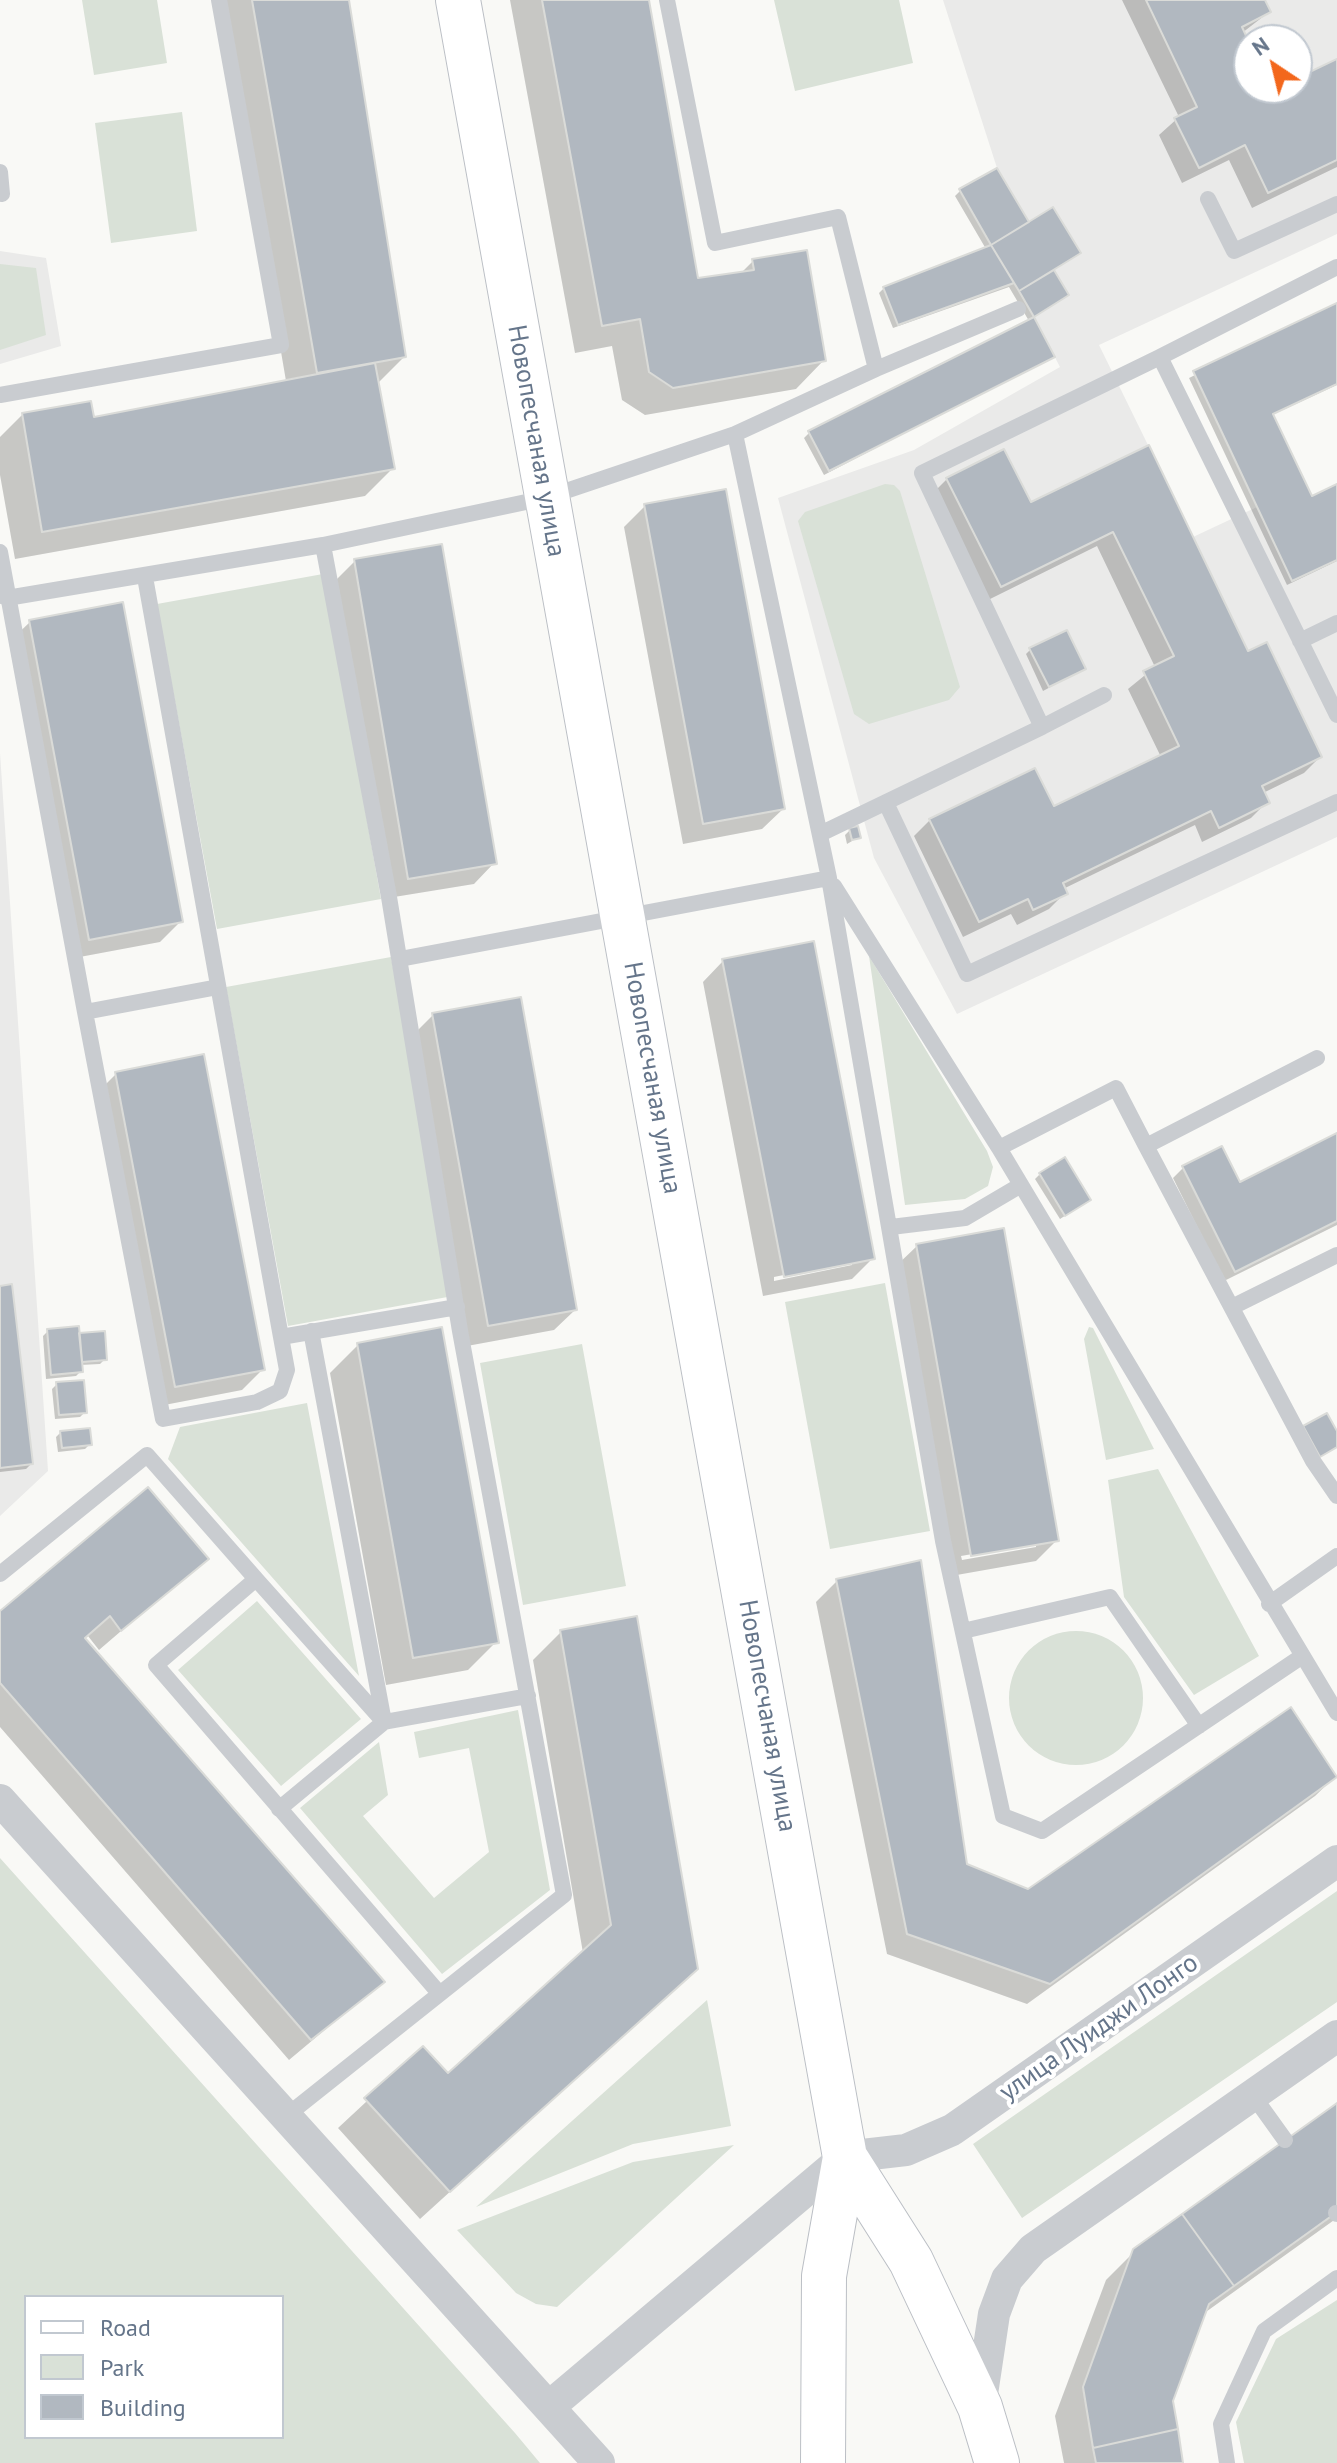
<!DOCTYPE html>
<html>
<head>
<meta charset="utf-8">
<style>
	body { margin:0 }
	#map { position:relative; width:1337px; height:2463px; overflow:hidden; background:#f9f9f6; font-family:"PT Sans",sans-serif }
	canvas { display:block }
	.legend { position:absolute; left:24px; top:2295px; width:260px; height:144px; box-sizing:border-box; background:#fff; border:2px solid #c1c8d0; margin:0; padding:10px 14px; list-style:none; font-size:24px; color:#65758a }
	.legend li { display:flex; align-items:center; gap:16px; height:40px }
	.legend b { width:40px; border:2px solid #c1c8d0 }
	.north { position:absolute; left:1233px; top:24px; width:80px; height:80px; box-sizing:border-box; background:#fff; border:2px solid #c1c8d0; border-radius:50%; rotate:325deg; font-size:22px; font-weight:700; line-height:32px; text-align:center; color:#65758a }
	.north::after { content:''; display:block; margin:auto; width:28px; height:36px; background:#f3671c; clip-path:polygon(50% 0,100% 100%,50% 72%,0 100%) }
</style>
</head>
<body>
<div id="map">
<canvas width="1337" height="2463"></canvas>
<ul class="legend">
<li><b style="height:10px;background:#fff"></b>Road</li>
<li><b style="height:22px;background:#d9e1d7"></b>Park</li>
<li><b style="height:22px;background:#b1b8c0"></b>Building</li>
</ul>
<div class="north">N</div>
</div>
<script>
const c = document.querySelector('canvas').getContext('2d');
c.lineJoin = 'round';
function paint(path, color) { c.fillStyle = color; c.fill(path, 'evenodd'); }
const shape = rows => new Path2D(rows.map(r => 'M' + r).join(''));
function strokePath(path, color, width, dash) { c.strokeStyle = color; c.lineWidth = width; c.lineCap = dash ? 'butt' : 'round'; c.setLineDash(dash || []); c.stroke(path); }
function write(font, color, halo, rows, align = 'center') {
  c.font = font + ' "PT Sans",sans-serif'; c.lineWidth = 8; c.setLineDash([]); c.textBaseline = 'middle'; c.strokeStyle = halo; c.fillStyle = color; for (const [text, x, y, turn = 0] of rows) {
    c.save(); c.translate(x, y); c.rotate((+turn || 0) * Math.PI / 180); c.textAlign = isNaN(turn) ? turn : align; if (halo) c.strokeText(text, 0, 0); c.fillText(text, 0, 0); c.restore();
  }
}
const built = shape([
	[943,0,1337,0,1337,234,1099,345,1193,537,1257,507,1292,581,1337,560,1337,837,957,1014,874,858,778,498,914,450,1060,367,1034,317,1069,295,1054,270,1081,253,1029,222,997,168],
	[1249,40,1297,40,1297,88,1249,88],
	[0,251,46,258,61,346,0,364],
	[0,753,48,1471,0,1516]
]);
const green = shape([
	[82,0,157,0,167,63,94,75],
	[774,0,899,0,913,63,795,91],
	[182,112,197,231,111,243,95,123],
	[0,264,36,268,46,335,0,350],
	[885,484,894,485,900,491,960,687,949,700,869,724,854,714,798,521,805,512],
	[323,574,381,899,217,929,157,604],
	[869,956,987,1151,993,1167,988,1186,965,1199,905,1205],
	[391,957,453,1296,288,1326,226,987],
	[885,1283,930,1531,830,1549,785,1302],
	[1089,1327,1093,1328,1154,1449,1106,1460,1084,1339],
	[582,1344,626,1586,523,1605,480,1363],
	[307,1403,359,1676,168,1459,180,1427],
	[1158,1469,1259,1656,1194,1695,1124,1597,1108,1480],
	[257,1601,361,1719,281,1786,178,1670],
	'1009 1698a67 67 0 1 1 134 0a67 67 0 1 1-134 0Z',
	[518,1710,550,1890,442,1974,300,1808,379,1742,388,1795,363,1816,434,1898,489,1852,469,1748,419,1758,414,1732],
	[0,1858,515,2433,540,2463,0,2463],
	[26,2297,282,2297,282,2437,26,2437],
	[1337,1891,1337,2002,1022,2218,973,2144],
	[707,2000,731,2126,633,2144,476,2207],
	[734,2145,557,2307,536,2304,516,2293,457,2230,633,2162],
	[1337,2300,1337,2463,1244,2463,1236,2422,1276,2339]
]);
const shadow = shape([
	[221,0,346,0,404,357,377,384,393,468,365,496,15,559,0,475,0,437,22,415,93,419,286,381],
	[510,0,647,0,696,280,740,274,753,261,824,360,796,389,645,415,622,400,612,346,575,353],
	[1122,0,1263,0,1269,12,1242,33,1249,47,1249,88,1297,88,1297,80,1337,61,1337,167,1252,208,1229,160,1182,183,1159,135,1179,117],
	[960,191,1078,253,1052,271,1066,295,1032,318,1052,356,824,475,804,438,809,433,1029,321,1009,287,893,328,879,293,884,288,986,249,955,196],
	[1337,305,1337,385,1272,415,1311,499,1337,486,1337,561,1287,585,1189,378],
	[1148,447,1247,654,1320,757,1304,773,1263,793,1267,802,1251,818,1202,842,1195,825,1063,889,1065,893,1049,909,1017,925,1011,914,963,937,914,836,930,820,1053,809,1161,757,1128,689,1155,667,1097,546,984,602,931,495,947,479,1030,505],
	[645,506,783,809,762,829,683,844,624,527],
	[355,561,494,863,474,884,388,898,334,582],
	[30,622,181,921,160,942,69,959,9,642],
	[1030,650,1084,669,1043,691,1026,654],
	[850,830,859,837,847,844,845,835],
	[723,961,873,1258,852,1279,763,1296,703,982],
	[852,1261,852,1265,774,1281,774,1277],
	[433,1015,575,1310,554,1330,467,1346,412,1036],
	[116,1074,263,1369,242,1390,154,1407,95,1095],
	[1337,1135,1337,1225,1224,1281,1173,1178,1183,1168,1239,1185],
	[1040,1174,1083,1204,1060,1219,1035,1179],
	[917,1246,1057,1540,1036,1561,951,1576,896,1266],
	[1036,1543,1036,1547,962,1560,961,1556],
	[0,1288,31,1464,26,1469,0,1472],
	[48,1331,105,1359,100,1364,80,1365,81,1371,76,1376,46,1379,43,1336],
	[358,1345,496,1642,468,1670,386,1685,330,1373],
	[57,1384,85,1412,80,1417,55,1419,52,1389],
	[61,1432,90,1444,85,1449,58,1452,56,1437],
	[206,1558,99,1650,88,1636,84,1639,382,1982,289,2060,0,1727,0,1614],
	[837,1581,966,1866,1028,1891,1336,1776,1315,1796,1027,2004,887,1954,816,1602],
	[561,1632,696,1968,420,2219,338,2128,423,2049,448,2076,583,1953,533,1660],
	[1337,2106,1337,2218,1203,2314,1171,2401,1181,2463,1064,2463,1055,2416,1106,2280,1135,2251]
]);
const building = shape([
	[252,0,349,0,406,357,317,373,252,0],
	[542,0,649,0,698,278,754,270,752,259,807,250,826,361,673,388,649,372,640,319,602,326,542,0],
	[1146,0,1265,0,1271,12,1242,27,1249,42,1249,88,1297,88,1297,78,1337,59,1337,160,1268,193,1245,145,1199,168,1174,118,1197,107,1146,0],
	[997,168,1029,222,991,245,959,189,997,168],
	[1053,207,1081,253,1019,291,991,245,1053,207],
	[991,245,1014,283,898,325,883,287,991,245],
	[1054,270,1069,295,1034,317,1019,291,1054,270],
	[1337,303,1337,384,1273,414,1312,496,1337,484,1337,560,1292,581,1193,371,1337,303],
	[1034,317,1055,357,829,471,808,431,1034,317],
	[375,363,395,469,42,532,22,413,91,401,94,417,375,363],
	[1149,445,1248,651,1267,642,1322,757,1262,786,1270,803,1219,828,1211,811,1063,883,1068,894,1033,910,1028,899,979,922,929,819,1035,768,1054,806,1179,746,1143,671,1174,656,1113,532,1001,587,946,478,1004,449,1031,502,1149,445],
	[726,489,785,809,703,824,644,504,726,489],
	[442,544,497,864,408,879,354,559,442,544],
	[123,602,183,922,89,940,29,620,123,602],
	[1067,630,1086,669,1049,687,1029,648,1067,630],
	[858,826,861,838,852,840,849,828,858,826],
	[814,941,875,1259,784,1277,722,959,814,941],
	[521,997,577,1310,488,1326,432,1013,521,997],
	[204,1054,265,1370,175,1387,115,1072,204,1054],
	[1337,1133,1337,1221,1235,1272,1182,1166,1222,1146,1240,1182,1337,1133],
	[1065,1157,1091,1200,1065,1216,1039,1173,1065,1157],
	[1004,1228,1059,1541,971,1556,916,1244,1004,1228],
	[12,1284,33,1464,0,1468,0,1286,12,1284],
	[79,1326,83,1372,51,1375,47,1329,79,1326],
	[442,1327,499,1643,413,1658,357,1343,442,1327],
	[105,1331,107,1360,82,1362,79,1333,105,1331],
	[84,1380,87,1413,59,1415,56,1382,84,1380],
	[1327,1413,1337,1431,1337,1447,1320,1457,1303,1426,1327,1413],
	[90,1428,92,1445,62,1448,60,1431,90,1428],
	[148,1487,209,1559,121,1631,110,1616,85,1638,385,1982,311,2040,0,1683,0,1611,148,1487],
	[921,1560,967,1864,1028,1889,1291,1707,1337,1777,1050,1984,907,1934,836,1579,921,1560],
	[637,1616,698,1969,450,2192,364,2098,423,2046,448,2073,611,1925,560,1630,637,1616],
	[1337,2103,1337,2212,1234,2286,1182,2214,1337,2103],
	[1182,2214,1234,2286,1209,2304,1173,2401,1178,2429,1093,2448,1083,2387,1133,2249,1182,2214],
	[1178,2429,1183,2463,1096,2463,1093,2448,1178,2429]
]);
const lane = shape([
	[667,0,715,243,838,217,876,369,735,434],
	[0,172,2,194],
	[1208,199,1234,251,1337,204],
	[1160,357,1337,267],
	[876,369,1018,309],
	[0,395,281,345,219,0],
	[0,552,85,1012,218,987],
	[145,577,281,1337,457,1307],
	[0,595,7,598,323,545,545,498,735,434,829,878,943,1541,1003,1816,1042,1831,1301,1657],
	[1300,641,1337,623],
	[1042,727,1104,695],
	[886,803,967,974,1337,802],
	[820,834,1042,727,922,473,1160,357,1337,715],
	[834,886,999,1148,1337,1713],
	[400,959,829,878],
	[85,1012,163,1419,257,1402,280,1391,287,1370,281,1337],
	[1146,1146,1313,1461,1337,1496],
	[999,1148,1116,1088,1146,1146,1317,1058],
	[891,1227,965,1218,1021,1185],
	[1232,1307,1337,1255],
	[311,1331,384,1722],
	[0,1574,147,1455,256,1579,156,1665,439,1993],
	[256,1579,383,1721],
	[1269,1604,1337,1556],
	[963,1631,1110,1597,1199,1726],
	[279,1809,384,1722,528,1696],
	[1252,2094,1285,2140],
	[285,2117,564,1895,460,1331,389,897,323,545],
	[1336,2213,1337,2214],
	[1227,2463,1221,2424,1264,2331,1337,2278]
]);
const street = shape([
	[0,1800,599,2463],
	[550,2406,845,2157,906,2150,952,2130,1337,1861],
	[980,2407,994,2314,1007,2279,1033,2249,1337,2036]
]);
const secondary = shape([
	[458,0,845,2157,824,2276,823,2463],
	[845,2157,911,2261,980,2407,997,2463]
]);
const streetNames = [
	["Новопесчаная улица",536,441,80],
	["Новопесчаная улица",652,1078,80],
	["Новопесчаная улица",767,1716,80],
	["улица Луиджи Лонго",1099,2028,-35]
];
paint(built, '#eaeae9');
paint(green, '#d9e1d7');
paint(shadow, '#0003');
paint(building, '#b1b8c0');
strokePath(building, '#dadbd8', 2);
strokePath(secondary, '#bbbfc5', 46);
strokePath(lane, '#c9ccd0', 16);
strokePath(street, '#c9ccd0', 32);
strokePath(secondary, '#fff', 44);
write('26px', '#65758a', '#fff', streetNames);
</script>
</body>
</html>
